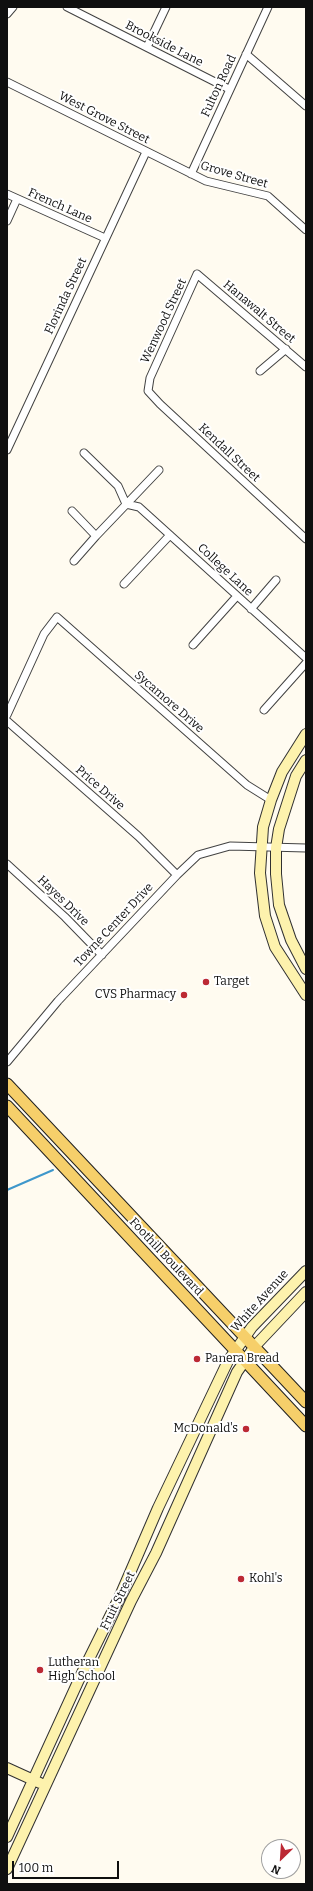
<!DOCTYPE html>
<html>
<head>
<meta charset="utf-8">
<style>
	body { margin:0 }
	#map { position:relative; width:313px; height:1891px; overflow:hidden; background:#fffbf0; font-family:Bitter,serif }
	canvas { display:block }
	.frame { position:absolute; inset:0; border:8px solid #0f0f0f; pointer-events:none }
	.north { position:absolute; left:261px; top:1839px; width:40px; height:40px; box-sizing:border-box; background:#fff; border:1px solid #9f9f9f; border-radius:50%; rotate:205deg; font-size:11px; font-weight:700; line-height:16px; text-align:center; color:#0f0f0f }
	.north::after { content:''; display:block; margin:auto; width:14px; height:18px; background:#bc2934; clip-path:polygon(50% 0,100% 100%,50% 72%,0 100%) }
	.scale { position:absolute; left:12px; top:1861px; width:107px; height:18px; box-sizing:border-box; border:2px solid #0f0f0f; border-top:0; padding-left:5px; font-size:12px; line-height:14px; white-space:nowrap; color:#0f0f0f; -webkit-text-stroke:3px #fff; paint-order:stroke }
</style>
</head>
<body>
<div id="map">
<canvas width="313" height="1891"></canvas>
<div class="frame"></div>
<div class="north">N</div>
<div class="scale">100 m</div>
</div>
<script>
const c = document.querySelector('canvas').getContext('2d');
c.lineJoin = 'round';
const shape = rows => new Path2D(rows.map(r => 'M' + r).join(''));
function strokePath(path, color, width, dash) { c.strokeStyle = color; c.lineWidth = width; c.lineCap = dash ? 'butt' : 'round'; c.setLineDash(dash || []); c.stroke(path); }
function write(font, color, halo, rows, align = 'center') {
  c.font = font + ' Bitter,serif'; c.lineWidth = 4; c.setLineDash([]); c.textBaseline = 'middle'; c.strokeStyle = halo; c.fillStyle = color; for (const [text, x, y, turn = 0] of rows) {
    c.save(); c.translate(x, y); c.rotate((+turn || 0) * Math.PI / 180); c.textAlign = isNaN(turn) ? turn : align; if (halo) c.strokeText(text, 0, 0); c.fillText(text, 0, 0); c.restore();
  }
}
const stream = shape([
	[7,1190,53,1170]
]);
const street = shape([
	[67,7,229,89],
	[7,14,13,7],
	[147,47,166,7],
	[246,54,306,106],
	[7,82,206,181,268,196,306,230],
	[191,174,268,7],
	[7,194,105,238],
	[7,221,17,199],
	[306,367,197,274,150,378,148,391,160,404,306,539],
	[260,371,286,349],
	[7,450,146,152],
	[84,453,118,486,126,504],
	[126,504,139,507,306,658],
	[72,511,96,536],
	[74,561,96,536,159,470],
	[124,584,170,535],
	[251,609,276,580],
	[193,645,237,596],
	[264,710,306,663],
	[7,715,44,634,57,617,247,785,271,800],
	[7,721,138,836,177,875],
	[7,864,65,917,102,955],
	[7,1062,58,1001,177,875,198,855,230,846,306,848]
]);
const secondary = shape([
	[306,734,282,772,271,800,263,827,260,873,265,916,275,947,306,995],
	[306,760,296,776,279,829,276,848,276,874,279,905,291,940,306,969],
	[7,1768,40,1783],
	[7,1837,82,1673,120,1596,158,1508,228,1361,252,1327,306,1271],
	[7,1869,131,1601,156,1553,237,1372,255,1346,306,1292]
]);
const primary = shape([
	[7,1084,306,1402],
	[7,1106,306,1426]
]);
const markers = [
	[206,982,4,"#bc2934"],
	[184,995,4,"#bc2934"],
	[197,1359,4,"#bc2934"],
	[246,1429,4,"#bc2934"],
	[241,1579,4,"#bc2934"],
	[40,1670,4,"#bc2934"]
];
const streetNames = [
	["Brookside Lane",164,44,27],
	["Fulton Road",219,86,-65],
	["West Grove Street",104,118,27],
	["Grove Street",234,175,16],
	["French Lane",60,206,24],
	["Florinda Street",66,296,-65],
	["Hanawalt Street",259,312,40],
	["Wenwood Street",164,321,-65],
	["Kendall Street",229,453,43],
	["College Lane",225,570,43],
	["Sycamore Drive",169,702,41],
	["Price Drive",100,788,41],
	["Hayes Drive",63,901,44],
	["Towne Center Drive",114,925,-47],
	["Foothill Boulevard",166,1257,47],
	["White Avenue",260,1301,-48],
	["Fruit Street",118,1601,-64]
];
const poiNames = [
	["Target",214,982],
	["CVS Pharmacy",176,995,"right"],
	["Panera Bread",205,1359],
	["McDonald's",238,1429,"right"],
	["Kohl's",249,1579],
	["Lutheran",48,1663],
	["High School",48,1677]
];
strokePath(stream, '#3e97cb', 2);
strokePath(street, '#424242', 9);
strokePath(secondary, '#313131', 12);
strokePath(primary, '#202020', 13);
strokePath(street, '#fff', 7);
strokePath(secondary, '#fdf2ad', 10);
strokePath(primary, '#f6cf6a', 11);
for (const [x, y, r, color] of markers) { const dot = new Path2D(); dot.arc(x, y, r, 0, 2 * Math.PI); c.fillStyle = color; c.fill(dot); strokePath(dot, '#fff', 1.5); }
write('12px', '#0f0f0f', '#fff', streetNames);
write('12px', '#0f0f0f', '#fff', poiNames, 'left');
</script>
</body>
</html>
